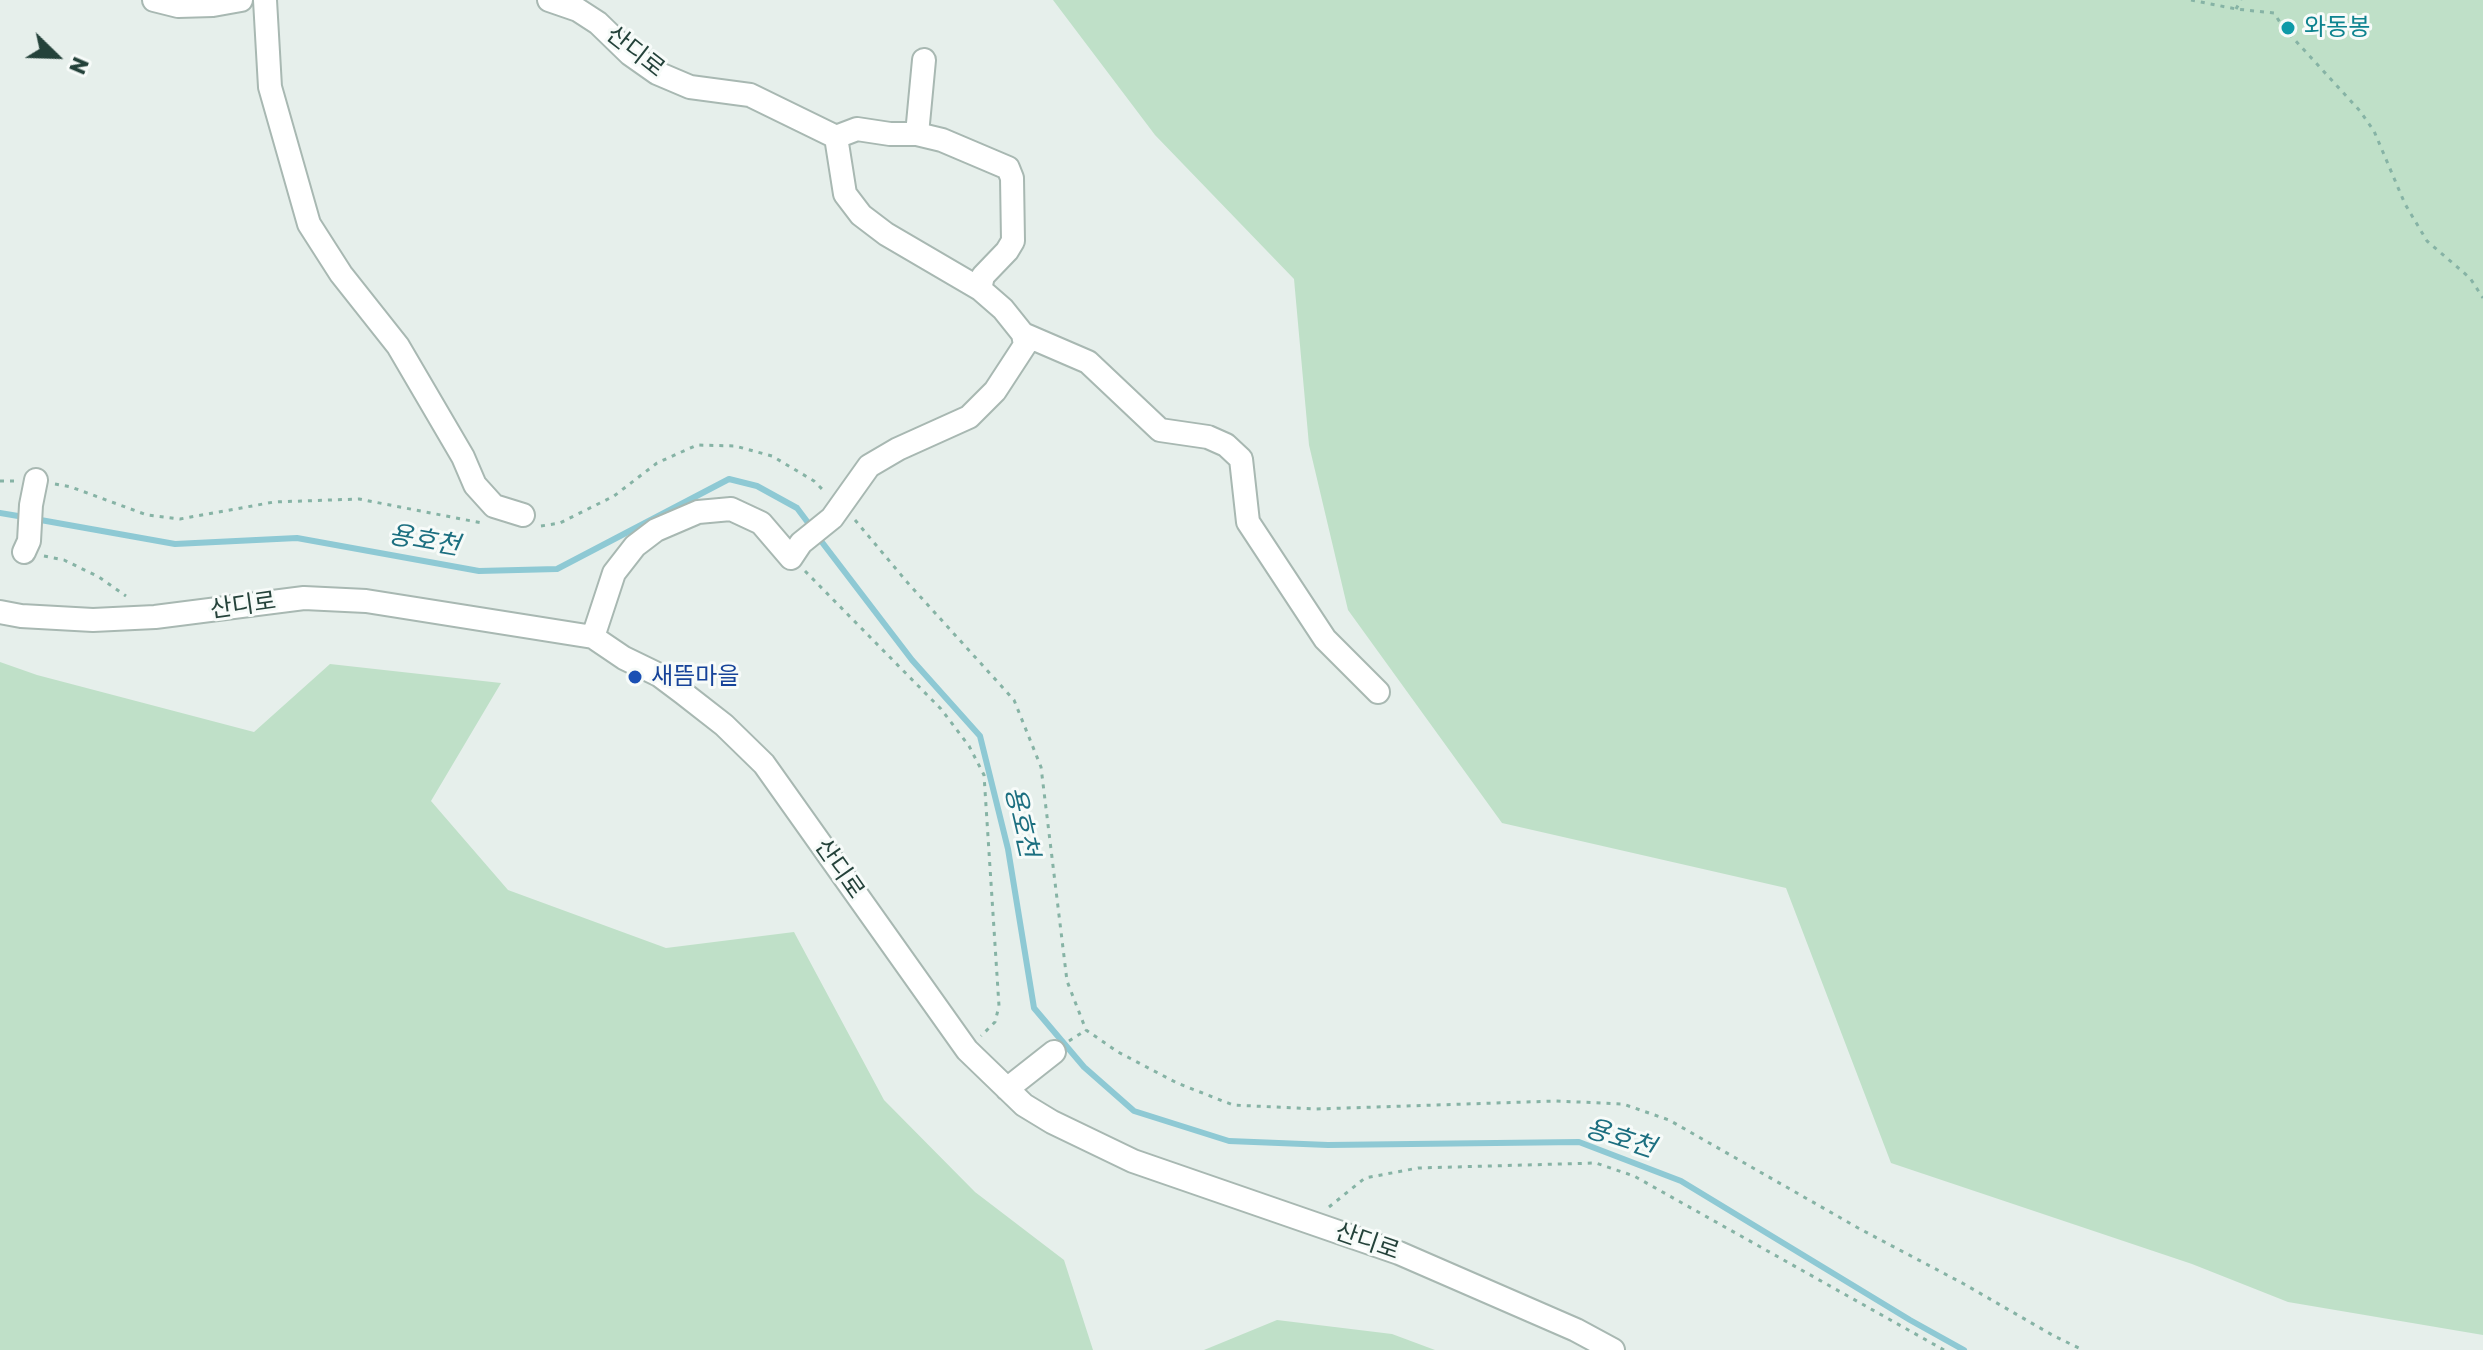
<!DOCTYPE html>
<html>
<head>
<meta charset="utf-8">
<style>
	body { margin:0 }
	#map { position:relative; width:2483px; height:1350px; overflow:hidden; background:#e6efeb; font-family:Rubik,sans-serif }
	canvas { display:block }
	.north { position:absolute; left:16px; top:16px; width:80px; height:80px; -webkit-text-stroke:6px #f7fbf9; paint-order:stroke; rotate:113deg; font-size:22px; font-weight:700; line-height:32px; text-align:center; color:#24423a }
	.north::after { content:''; display:block; margin:auto; width:28px; height:36px; background:#24423a; clip-path:polygon(50% 0,100% 100%,50% 72%,0 100%) }
</style>
</head>
<body>
<div id="map">
<canvas width="2483" height="1350"></canvas>
<div class="north">N</div>
</div>
<script>
const c = document.querySelector('canvas').getContext('2d');
c.lineJoin = 'round';
function paint(path, color) { c.fillStyle = color; c.fill(path, 'evenodd'); }
const shape = rows => new Path2D(rows.map(r => 'M' + r).join(''));
function strokePath(path, color, width, dash) { c.strokeStyle = color; c.lineWidth = width; c.lineCap = dash ? 'butt' : 'round'; c.setLineDash(dash || []); c.stroke(path); }
function write(font, color, halo, rows, align = 'center') {
  c.font = font + ' Rubik,"Noto Sans KR",sans-serif'; c.lineWidth = 6; c.setLineDash([]); c.textBaseline = 'middle'; c.strokeStyle = halo; c.fillStyle = color; for (const [text, x, y, turn = 0] of rows) {
    c.save(); c.translate(x, y); c.rotate((+turn || 0) * Math.PI / 180); c.textAlign = isNaN(turn) ? turn : align; if (halo) c.strokeText(text, 0, 0); c.fillText(text, 0, 0); c.restore();
  }
}
const green = shape([
	[1053,0,2483,0,2483,1335,2288,1302,2192,1264,1891,1163,1786,888,1502,823,1348,610,1309,445,1294,279,1155,135],
	[0,662,37,675,254,732,330,664,501,683,431,801,508,890,666,948,794,932,884,1100,975,1192,1064,1260,1093,1350,0,1350],
	[1277,1320,1392,1334,1435,1350,1204,1350]
]);
const stream = shape([
	[0,513,24,517],
	[35,519,175,544,297,538,479,571,557,569,729,479,757,486,797,508,812,528],
	[818,537,912,660,980,736,1008,849,1034,1008,1084,1067,1134,1111,1229,1141,1328,1145,1579,1142,1681,1181,1910,1320,1964,1350]
]);
const path = shape([
	[2191,0,2236,9,2274,13,2283,27,2360,111,2374,131,2405,204,2427,241,2470,278,2483,298],
	[2236,9,2241,0],
	[0,481,16,481],
	[55,484,71,487,147,515,180,519,274,502,359,499,482,523],
	[855,520,907,582,1014,700,1041,767,1067,981,1086,1030,1118,1052,1177,1083,1233,1105,1316,1109,1556,1101,1623,1104,1669,1120,1860,1229,1964,1284,2054,1336,2083,1350],
	[541,526,560,523,614,496,657,463,697,445,735,446,772,456,814,481,826,493],
	[44,556,64,560,99,577,126,596],
	[805,571,941,709,969,746,984,775,999,1006,995,1022,981,1036],
	[1069,1041,1086,1030],
	[1329,1207,1365,1178,1418,1168,1596,1163,1634,1176,1944,1350]
]);
const minor = shape([
	[154,0,178,6,213,5,241,0],
	[265,0,270,87,309,224,341,274,398,346,463,457,475,485,494,506,523,515],
	[549,0,578,10,598,23,630,54,657,73,690,87,750,95,836,137,845,194,861,215,886,234,980,289,1003,309,1023,334,1025,345,995,391,969,417,898,449,869,466,832,518,801,543,791,558,761,523,731,509,698,512,656,530,635,546,614,573,593,637],
	[917,134,924,60],
	[836,137,857,129,890,134,917,134,942,140,1008,168,1012,178,1013,241,1007,251,983,276,980,289],
	[1023,334,1088,362,1160,430,1208,437,1226,445,1241,459,1248,522,1325,639,1378,692],
	[24,552,29,541,31,505,36,480],
	[0,612,21,616,93,620,155,617,304,598,366,601,593,637,624,658,659,675,683,693,724,725,764,764,967,1050,1024,1105,1052,1122,1133,1161,1399,1253,1576,1330,1613,1350],
	[1007,1089,1054,1052]
]);
const markers = [
	[2288,28,8,"#0f9aa8"],
	[635,677,8,"#1a4fb4"]
];
const cultureNames = [
	["와동봉",2304,28]
];
const streetNames = [
	["산디로",635,52,38],
	["산디로",243,606,-8],
	["산디로",839,869,55],
	["산디로",1367,1242,19]
];
const transitNames = [
	["새뜸마을",651,677]
];
const waterNames = [
	["용호천",424,541,10],
	["용호천",1021,822,77],
	["용호천",1620,1139,18]
];
paint(green, '#bfe0c8');
strokePath(stream, '#8ec9d4', 6);
strokePath(minor, '#a8b8b2', 26);
strokePath(path, '#86b3a5', 3, [4, 6]);
strokePath(minor, '#fff', 22);
for (const [x, y, r, color] of markers) { const dot = new Path2D(); dot.arc(x, y, r, 0, 2 * Math.PI); c.fillStyle = color; c.fill(dot); strokePath(dot, '#f7fbf9', 3); }
write('24px', '#0d838f', '#f7fbf9', cultureNames, 'left');
write('24px', '#24423a', '#f7fbf9', streetNames);
write('24px', '#164399', '#f7fbf9', transitNames, 'left');
write('italic 26px', '#1c6f80', '#f7fbf9', waterNames);
</script>
</body>
</html>
